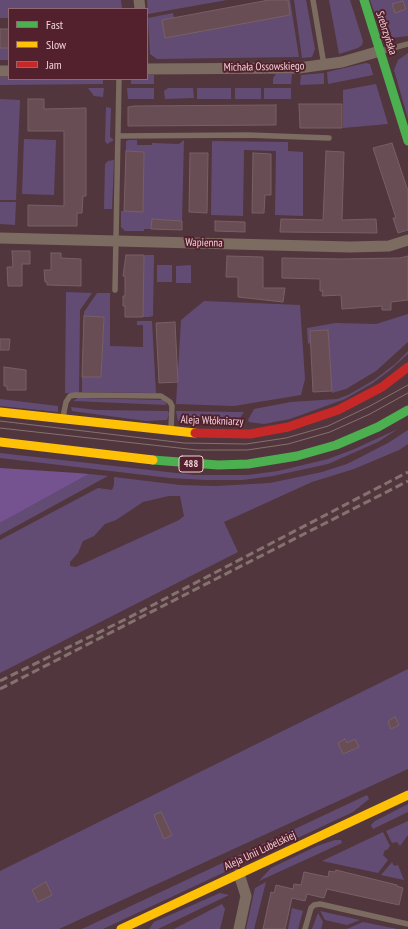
<!DOCTYPE html>
<html>
<head>
<meta charset="utf-8">
<style>
	body { margin:0 }
	#map { position:relative; width:408px; height:929px; overflow:hidden; background:#52363d; font-family:"PT Sans Narrow",sans-serif }
	canvas { display:block }
	.legend { position:absolute; left:8px; top:8px; width:140px; height:72px; box-sizing:border-box; background:#52212d; border:1px solid #926771; margin:0; padding:5px 7px; list-style:none; font-size:12px; color:#f2d1d7 }
	.legend li { display:flex; align-items:center; gap:8px; height:20px }
	.legend b { width:20px; border:1px solid #926771 }
</style>
</head>
<body>
<div id="map">
<canvas width="408" height="929"></canvas>
<ul class="legend">
<li><b style="height:5px;background:#4caf50"></b>Fast</li>
<li><b style="height:5px;background:#ffc107"></b>Slow</li>
<li><b style="height:5px;background:#c62828"></b>Jam</li>
</ul>
</div>
<script>
const c = document.querySelector('canvas').getContext('2d');
c.lineJoin = 'round';
function paint(path, color) { c.fillStyle = color; c.fill(path, 'evenodd'); }
const shape = rows => new Path2D(rows.map(r => 'M' + r).join(''));
function strokePath(path, color, width, dash) { c.strokeStyle = color; c.lineWidth = width; c.lineCap = dash ? 'butt' : 'round'; c.setLineDash(dash || []); c.stroke(path); }
function write(font, color, halo, rows, align = 'center') {
  c.font = font + ' "PT Sans Narrow",sans-serif'; c.lineWidth = 4; c.setLineDash([]); c.textBaseline = 'middle'; c.strokeStyle = halo; c.fillStyle = color; for (const [text, x, y, turn = 0] of rows) {
    c.save(); c.translate(x, y); c.rotate((+turn || 0) * Math.PI / 180); c.textAlign = isNaN(turn) ? turn : align; if (halo) c.strokeText(text, 0, 0); c.fillText(text, 0, 0); c.restore();
  }
}
const green = shape([
	[0,0,121,0,122,9,9,9,9,18,0,18],
	[147,0,227,0,148,14],
	[288,0,290,0,299,57,157,59,150,54,148,18,173,13,174,18,162,20,290,15],
	[294,0,306,0,315,49,312,57,302,58],
	[329,0,350,0,363,41,362,45,358,48,339,54],
	[370,0,408,0,408,36,392,38,382,33],
	[0,48,9,48,9,60,0,60],
	[408,53,408,119,394,70,398,60],
	[366,63,370,64,373,75,328,84,327,72],
	[324,73,324,84,300,85,301,75],
	[276,74,292,74,291,84,273,84,273,78],
	[147,75,154,75,154,84,131,84,131,79,147,79],
	[0,77,9,77,9,79,103,79,103,84,0,85],
	[376,84,388,124,343,128,343,90],
	[88,88,104,88,103,97,94,96],
	[127,88,154,88,154,99,128,99],
	[168,88,193,88,194,98,165,99,164,91],
	[197,88,231,88,231,99,197,99],
	[235,88,261,88,261,99,235,99],
	[264,88,291,88,291,99,264,99],
	[0,99,20,100,16,200,0,200],
	[106,107,111,108,110,137,114,140,107,144,105,141],
	[24,139,56,140,54,195,22,194],
	[129,140,137,140,137,145,152,145,152,143,179,144,184,140,182,221,152,219,151,229,144,229,144,231,125,231,121,227,121,211,143,211,144,152,126,151,126,141],
	[212,141,288,142,288,151,303,152,303,216,275,215,276,151,244,150,243,216,211,215],
	[114,160,112,209,104,209,105,164,108,161],
	[0,202,16,202,15,225,0,224],
	[144,255,154,255,153,316,149,317,143,317],
	[157,265,172,265,172,282,157,282],
	[191,265,191,283,176,283,176,266],
	[66,292,92,293,80,310,79,393,65,393],
	[97,293,110,293,110,346,143,347,143,325,137,325,137,321,152,321,156,393,82,392,82,377,101,377,104,317,84,316,84,312],
	[204,301,300,305,305,379,301,395,234,406,176,404,181,320],
	[408,314,408,342,376,371,346,389,332,393,328,330,310,331,310,343,308,344,307,328,335,323,376,324],
	[408,351,408,354,389,371,373,383,345,399,290,419,264,424,249,422,248,420,254,409,291,402,337,399,348,395,374,380,395,364],
	[78,398,163,400,167,405,73,401],
	[0,399,58,406,58,412,0,406],
	[71,407,97,410,168,411,169,414,167,420,146,421,72,411],
	[176,411,235,412,244,412,240,418,235,421,178,421],
	[398,429,378,442,328,464,273,476,242,480,206,480,170,478,0,458,0,453,194,475,248,475,278,471,328,459,352,450],
	[408,430,408,444,399,450,354,469,312,482,224,522,238,552,0,673,0,540,98,488,112,490,114,485,114,477,180,485,216,486,270,483,322,472,347,464,388,443],
	[169,496,180,496,184,516,179,520,76,567,70,566,70,562,78,553,83,541,94,536,105,524,116,520,143,502],
	[89,474,108,476,0,535,0,523],
	[408,669,408,769,59,929,0,929,0,871],
	[367,795,369,799,353,812,103,929,82,929],
	[408,804,408,812,373,829,371,825,375,821],
	[408,821,408,835,400,846,397,842,392,843,386,831],
	[383,832,390,846,387,850,385,850,383,855,388,860,378,873,322,861],
	[335,840,341,840,342,843,259,881,271,868,317,846],
	[392,862,394,866,398,865,404,880,381,875],
	[266,882,254,929,246,929,255,888],
	[220,893,229,895,158,929,149,929,154,922],
	[222,904,225,909,220,929,174,929],
	[292,908,303,911,298,929,288,929],
	[320,911,360,920,347,925,325,920],
	[318,913,323,922,321,929,312,929],
	[363,922,397,929,347,929]
]);
const forest = shape([
	[0,468,78,473,89,474,0,523]
]);
const building = shape([
	[269,0,288,0,290,15,165,38,162,20,269,0],
	[403,1,406,9,395,13,392,4,403,1],
	[0,29,9,29,9,48,0,48,0,29],
	[28,99,44,99,44,109,86,108,86,196,83,196,82,213,77,213,77,226,28,226,28,205,64,206,64,131,28,131,28,99],
	[299,104,342,104,342,128,300,128,299,104],
	[276,105,276,125,128,126,128,107,134,106,276,105],
	[392,143,408,191,408,230,398,233,393,218,396,218,373,148,392,143],
	[126,151,144,152,143,212,124,211,126,151],
	[326,151,344,152,342,220,376,219,377,233,280,232,281,219,323,220,326,151],
	[190,153,208,153,207,213,189,212,190,153],
	[253,153,271,154,271,195,265,195,264,213,252,213,253,153],
	[152,219,182,221,182,230,151,229,152,219],
	[215,221,245,222,245,232,215,231,215,221],
	[12,251,30,251,30,264,22,264,22,286,8,286,7,267,13,267,12,251],
	[51,253,61,253,61,258,81,259,81,286,47,285,47,282,45,282,44,270,51,270,51,253],
	[126,255,144,255,143,317,125,317,125,306,123,306,123,296,125,296,125,276,123,276,126,255],
	[227,256,263,257,263,288,285,288,283,302,238,297,238,277,226,277,227,256],
	[408,256,408,300,391,302,391,310,382,310,382,306,342,309,341,295,322,296,323,291,320,291,320,279,282,278,282,258,285,258,341,259,400,258,408,256],
	[84,316,104,317,101,377,82,377,84,316],
	[175,322,178,382,159,383,156,323,175,322],
	[328,330,332,391,313,392,310,331,328,330],
	[0,339,10,339,9,350,0,350,0,339],
	[4,367,26,370,26,390,7,390,7,386,4,386,4,367],
	[395,717,399,725,391,729,388,721,395,717],
	[345,739,347,743,355,739,359,747,343,754,338,743,345,739],
	[161,812,172,835,164,839,154,815,161,812],
	[336,870,397,885,397,886,403,888,399,905,327,889,324,898,307,894,305,901,292,898,285,929,263,929,271,892,274,893,276,885,293,889,294,884,301,885,304,872,328,877,329,871,335,872,336,870],
	[46,882,52,895,38,902,32,890,46,882]
]);
const lane = shape([
	[313,0,324,65],
	[382,51,408,44],
	[118,136,248,135,329,138],
	[115,290,119,79],
	[63,417,66,402,70,396,75,395,161,396,170,402,172,406,171,429],
	[305,929,311,908,314,905,320,904,408,924]
]);
const street = shape([
	[139,0,140,9],
	[147,69,299,68,342,62,380,51],
	[0,71,9,71],
	[0,238,350,247,389,246,408,240],
	[239,874,246,896,239,929]
]);
const fast = shape([
	[364,0,408,141],
	[153,460,218,465,248,464,297,456,336,445,378,427,408,410]
]);
const slow = shape([
	[0,412,195,433],
	[0,442,153,460],
	[121,929,408,795]
]);
const jam = shape([
	[195,433,250,434,288,427,338,410,382,387,408,367]
]);
const tram = shape([
	[0,421,184,443,246,444,286,438,328,426,370,406,408,385],
	[0,428,197,450,247,450,288,444,330,432,370,414,408,393]
]);
const rail = shape([
	[0,681,126,619,408,472],
	[0,689,408,481]
]);
const shields = [
	[191,464,24]
];
const shieldNames = [
	["488",191,464]
];
const streetNames = [
	["Srebrzyńska",386,33,72],
	["Michała Ossowskiego",264,67,-1],
	["Wapienna",204,243,1],
	["Aleja Włókniarzy",212,421,2],
	["Aleja Unii Lubelskiej",260,851,-25]
];
paint(green, '#634c74');
paint(forest, '#755391');
paint(building, '#694d55');
strokePath(building, '#776065', 1);
strokePath(lane, '#7c6b60', 5.5);
strokePath(street, '#7c6b60', 11);
strokePath(fast, '#4caf50', 9);
strokePath(slow, '#ffc107', 9);
strokePath(jam, '#c62828', 9);
strokePath(tram, '#84726e', 1);
strokePath(rail, '#84726e', 3, [8, 4]);
for (const [x, y, w] of shields) { const box = new Path2D(); box.roundRect(x - w / 2, y - 8, w, 16, 3); c.fillStyle = '#52212d'; c.fill(box); strokePath(box, '#f2d1d7', 1); }
write('bold 10px', '#f2d1d7', null, shieldNames);
write('11px', '#f2d1d7', '#52212d', streetNames);
</script>
</body>
</html>
